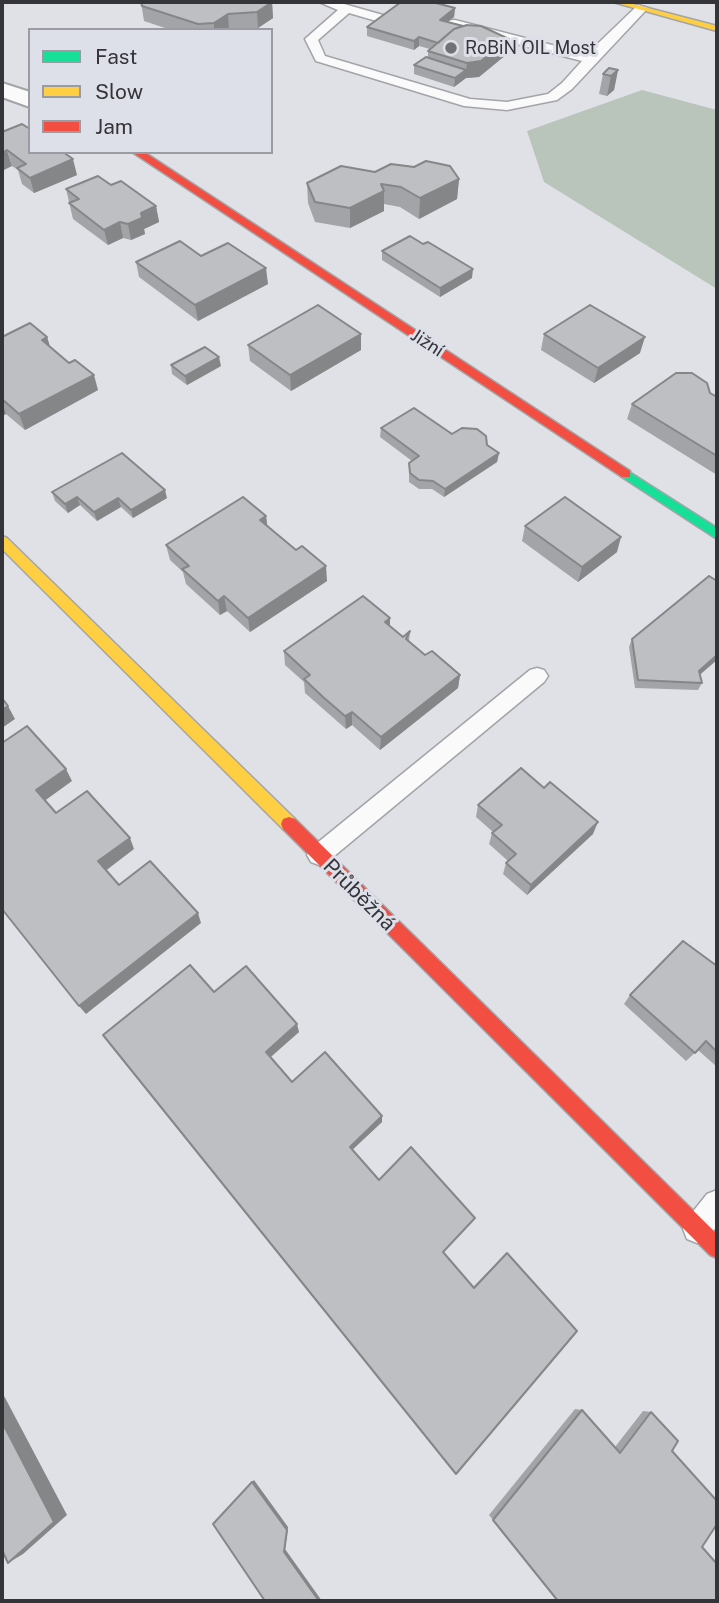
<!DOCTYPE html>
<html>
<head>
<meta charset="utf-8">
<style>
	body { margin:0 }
	#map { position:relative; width:719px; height:1603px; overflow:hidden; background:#e0e1e6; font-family:"Public Sans",sans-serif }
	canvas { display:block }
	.frame { position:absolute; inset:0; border:4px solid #353539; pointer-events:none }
	.legend { position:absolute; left:28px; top:28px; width:245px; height:126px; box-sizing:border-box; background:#dddfe9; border:2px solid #9a9ba3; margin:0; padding:9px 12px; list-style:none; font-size:21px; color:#353539 }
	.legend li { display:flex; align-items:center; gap:14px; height:35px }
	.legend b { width:35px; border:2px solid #9a9ba3 }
</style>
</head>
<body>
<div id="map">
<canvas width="719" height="1603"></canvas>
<div class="frame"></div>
<ul class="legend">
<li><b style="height:9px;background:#16e098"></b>Fast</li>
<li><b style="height:9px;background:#ffcf43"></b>Slow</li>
<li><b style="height:9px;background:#f24e42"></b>Jam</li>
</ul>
</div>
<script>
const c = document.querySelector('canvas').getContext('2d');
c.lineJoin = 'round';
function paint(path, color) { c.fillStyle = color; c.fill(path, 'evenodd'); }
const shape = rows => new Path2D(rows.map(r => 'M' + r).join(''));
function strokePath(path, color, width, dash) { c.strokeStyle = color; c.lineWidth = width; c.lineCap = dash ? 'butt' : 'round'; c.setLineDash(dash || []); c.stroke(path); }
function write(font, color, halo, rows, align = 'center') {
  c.font = font + ' "Public Sans",sans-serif'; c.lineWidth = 6; c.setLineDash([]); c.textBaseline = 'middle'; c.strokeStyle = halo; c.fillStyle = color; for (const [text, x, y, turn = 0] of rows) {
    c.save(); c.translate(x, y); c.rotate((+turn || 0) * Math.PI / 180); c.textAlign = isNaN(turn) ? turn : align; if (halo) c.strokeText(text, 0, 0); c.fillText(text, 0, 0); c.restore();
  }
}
const forest = shape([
	[642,90,717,110,717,289,544,182,527,131]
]);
const lane = shape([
	[319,2,337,2,411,23,455,20,587,54,638,5,648,8,572,89,557,100,507,110,464,106,316,61,305,39,338,10,319,2],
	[349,13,411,31,455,28,582,61,562,83,548,94,507,102,470,99,325,56,318,40,349,13],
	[537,668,544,670,548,676,544,682,327,862,319,865,311,862,307,855,311,848,530,670,537,668],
	[717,1190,717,1226,707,1239,697,1243,687,1239,683,1229,687,1219,707,1194,717,1190]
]);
const street = shape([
	[2,83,30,92,30,107,2,97,2,83]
]);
const fast = shape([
	[626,470,717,528,717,539,622,477,620,474,626,470]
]);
const slow = shape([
	[613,2,625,2,717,26,717,31,613,2],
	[2,536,7,538,295,819,297,824,295,829,289,831,283,829,2,549,2,536]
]);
const jam = shape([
	[132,152,144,152,630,471,630,477,622,477,132,152],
	[289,817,295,819,717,1234,717,1258,710,1255,283,829,281,824,283,819,289,817]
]);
const wall = shape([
	[141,2,272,2,273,18,258,28,228,30,171,30,144,21],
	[455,8,454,17,447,22,507,54,479,77,466,78,454,87,414,74,414,65,428,58,428,51,430,49,419,46,414,50,367,36,367,27],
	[618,70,614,90,607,96,599,94,603,74],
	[2,132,77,175,34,193,22,184,18,170,12,166],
	[375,172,459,179,457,199,419,219,400,207,384,204,384,211,350,228,315,222,308,203,307,183],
	[111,185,156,206,159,222,144,229,145,234,131,240,123,238,108,245,73,219,66,189],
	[382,251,472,278,440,297,382,260],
	[201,256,268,284,198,321,139,277,136,262],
	[544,334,640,353,594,383,541,350],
	[2,337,47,337,50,347,98,390,25,430,6,414,2,416],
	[248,345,361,350,291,391,250,361],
	[171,365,221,366,187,385,172,374],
	[710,393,717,397,717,475,627,419,632,404],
	[381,428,452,434,487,445,499,453,497,462,444,497,432,489,419,489,409,482,409,463,412,461,380,437],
	[52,492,167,498,133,518,121,507,97,521,80,505,68,513,55,501],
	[266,516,267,526,327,581,250,632,227,611,220,615,186,584,183,572,170,560,166,545],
	[525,526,617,552,578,582,522,541],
	[390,626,403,637,410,631,409,642,425,655,460,675,458,688,380,750,352,725,346,729,305,693,304,682,285,665,284,651],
	[632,639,700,675,702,683,698,690,635,688,629,647],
	[478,805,593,834,527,895,503,874,506,863,508,861,489,844,492,833,493,832,476,817],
	[717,966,717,1067,698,1050,686,1061,624,1004,630,995],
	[214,992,299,1032,271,1057,292,1082,382,1116,382,1122,352,1150,473,1287,507,1253,456,1474],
	[575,1409,582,1410,615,1447,643,1411,651,1412,558,1601,489,1515]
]);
const shadedWall = shape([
	[272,2,273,18,258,28,257,12],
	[455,8,454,17,439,29,440,20],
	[228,14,229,29,214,30,214,23],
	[419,37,419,46,414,50,414,41],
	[509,39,507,54,479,77,466,78,454,87,455,78,466,70,467,63],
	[618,70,614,90,607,96,611,76],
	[7,150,12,166,2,171,2,153],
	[73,159,77,175,34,193,30,178],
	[459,179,457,199,419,219,420,198],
	[384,191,384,211,350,228,350,208],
	[156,206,159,222,144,229,145,234,131,240,128,224,141,213],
	[120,222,123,238,108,245,104,230],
	[266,268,268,284,198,321,195,305],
	[473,269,472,278,440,297,440,288],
	[361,334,361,350,291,391,290,375],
	[47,337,52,353,42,340],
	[645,337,640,353,594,383,598,368],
	[219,357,221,366,187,385,185,376],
	[94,375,98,390,25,430,19,414],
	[2,402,6,414,2,416],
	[499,453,497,462,444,497,445,489],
	[165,490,167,498,133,518,131,510],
	[77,497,80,505,68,513,65,504],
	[118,498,121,507,97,521,94,512],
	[266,516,268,531,260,520],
	[621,537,617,552,578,582,582,567],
	[326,566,327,581,250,632,248,618],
	[224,596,227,611,220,615,218,601],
	[390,618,390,632,385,622],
	[717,655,717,660,695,679,699,671],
	[460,675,458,688,380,750,381,737],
	[8,706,15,719,2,728,2,710],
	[352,712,352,725,346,729,345,716],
	[66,769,72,781,43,802,36,790],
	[598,822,593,834,527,895,531,885],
	[130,838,134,849,104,872,98,861],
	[198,913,201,923,86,1014,79,1006],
	[297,1024,299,1032,268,1059,266,1052],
	[382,1116,382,1122,350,1152,350,1147],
	[2,1392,67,1515,23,1554,8,1563,2,1422],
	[254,1480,288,1527,285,1549,322,1601,319,1601,284,1552,252,1482]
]);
const building = shape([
	[141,2,272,2,257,12,228,14,214,23,198,24,142,6,141,2],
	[401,2,432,2,455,8,440,20,463,26,454,29,438,43,419,37,414,41,367,27,401,2],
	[467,25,481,26,509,39,481,61,467,63,428,51,454,29,467,25],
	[426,57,466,70,455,78,414,65,426,57],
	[609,68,618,70,611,76,603,74,609,68],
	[22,124,30,129,30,152,63,152,73,159,30,178,17,168,26,164,7,150,2,153,2,132,22,124],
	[426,161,450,166,459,179,420,198,401,187,381,184,384,191,350,208,315,202,307,183,341,166,375,172,391,164,414,167,426,161],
	[98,176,111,185,121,181,156,206,141,213,142,218,128,224,120,222,104,230,69,203,79,199,66,189,98,176],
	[410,236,423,244,428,242,473,269,440,288,382,251,410,236],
	[180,241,201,256,228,243,266,268,195,305,136,262,180,241],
	[318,305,361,334,290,375,248,345,318,305],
	[590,305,645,337,598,368,544,334,590,305],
	[30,323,47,337,42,340,69,363,75,360,94,375,19,414,2,399,2,337,30,323],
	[205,347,219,357,185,376,171,365,205,347],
	[676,373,692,373,707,383,710,393,717,397,717,456,632,404,676,373],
	[414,408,452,434,462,428,477,429,486,436,487,445,499,453,445,489,433,481,419,480,410,473,409,463,419,456,381,428,414,408],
	[122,453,165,490,131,510,118,498,94,512,77,497,65,504,52,492,122,453],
	[243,497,266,516,260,520,296,550,302,546,326,566,248,618,224,596,218,601,182,569,189,566,166,545,243,497],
	[565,497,621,537,582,567,525,526,565,497],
	[709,576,717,581,717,655,699,671,702,683,638,680,632,639,709,576],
	[363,596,390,618,385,622,403,637,410,631,406,639,425,655,432,651,460,675,381,737,352,712,345,716,323,697,304,679,310,675,284,651,363,596],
	[2,698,8,706,2,710,2,698],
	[27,726,66,769,36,790,56,813,87,791,130,838,98,861,119,885,150,861,198,913,79,1006,2,909,2,743,27,726],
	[521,768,544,788,550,782,598,822,531,885,506,863,516,854,492,833,502,825,478,805,521,768],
	[683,941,717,966,717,1052,706,1041,695,1053,630,995,683,941],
	[190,965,214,992,246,966,297,1024,266,1052,292,1082,325,1052,382,1116,350,1147,379,1180,411,1147,475,1218,443,1252,474,1288,507,1253,577,1331,456,1474,103,1035,190,965],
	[582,1410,620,1453,651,1412,678,1441,672,1451,717,1501,717,1524,702,1547,717,1564,717,1601,558,1601,493,1520,582,1410],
	[2,1422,54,1522,8,1563,2,1550,2,1422],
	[252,1482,287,1530,284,1552,319,1601,265,1601,213,1524,252,1482]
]);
const markers = [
	[451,48,7,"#717176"]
];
const farPoinames = [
	["RoBiN OIL Most",465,48]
];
const farStreetnames = [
	["Jižní",427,343,33]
];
const streetNames = [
	["Průběžná",359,895,45]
];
paint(forest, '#b9c5bb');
strokePath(lane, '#a3a4a8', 3);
strokePath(street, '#a3a4a8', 4);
strokePath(fast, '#a3a4a8', 3);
strokePath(slow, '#a3a4a8', 3);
strokePath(jam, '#a3a4a8', 3);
paint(lane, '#fafafb');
paint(street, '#fafafb');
paint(fast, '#16e098');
paint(slow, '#ffcf43');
paint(jam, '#f24e42');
paint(wall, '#a3a4a7');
paint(shadedWall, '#858688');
paint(building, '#bebfc2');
strokePath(building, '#858688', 2);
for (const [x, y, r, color] of markers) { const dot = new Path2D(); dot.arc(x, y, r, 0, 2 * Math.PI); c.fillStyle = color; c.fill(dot); strokePath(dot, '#dddfe9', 2.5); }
write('18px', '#353539', '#dddfe9', farPoinames, 'left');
write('18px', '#353539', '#dddfe9', farStreetnames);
write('21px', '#353539', '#dddfe9', streetNames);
</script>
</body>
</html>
